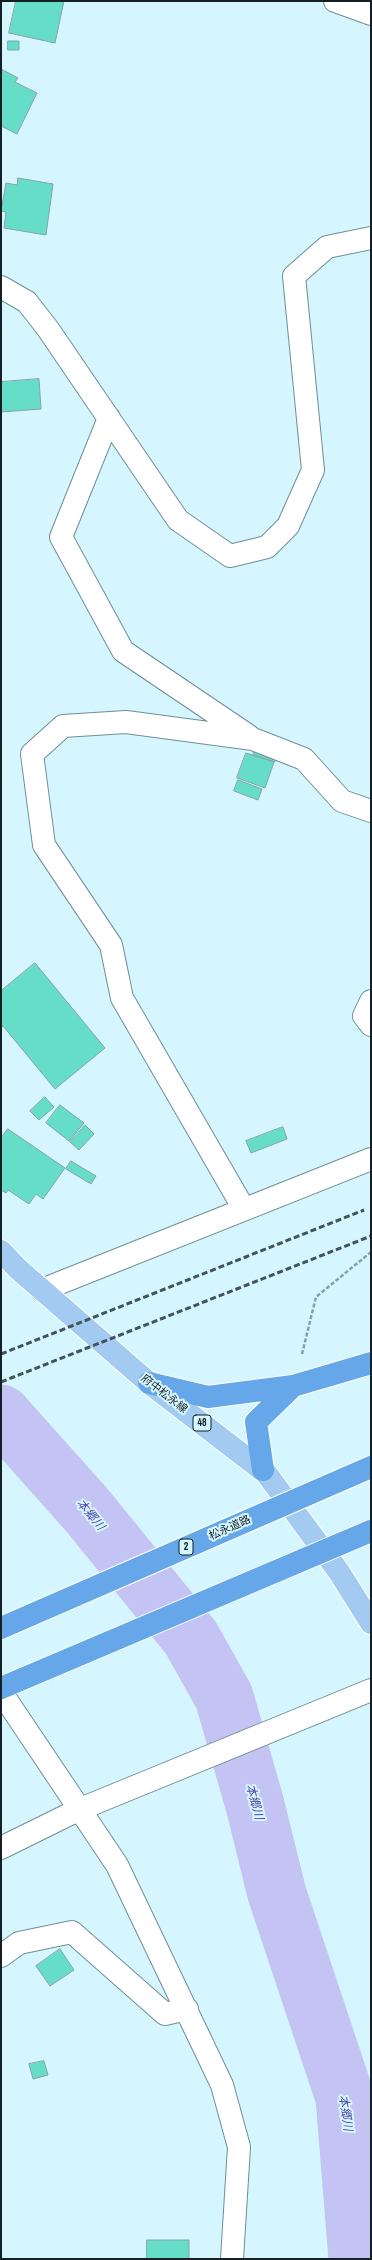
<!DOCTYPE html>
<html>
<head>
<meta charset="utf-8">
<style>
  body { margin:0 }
  #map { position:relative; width:372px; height:2260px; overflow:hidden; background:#d5f6ff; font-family:"Archivo Narrow",sans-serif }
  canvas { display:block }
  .frame { position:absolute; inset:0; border:2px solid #142023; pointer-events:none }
</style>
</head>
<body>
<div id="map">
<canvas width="372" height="2260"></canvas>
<div class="frame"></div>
</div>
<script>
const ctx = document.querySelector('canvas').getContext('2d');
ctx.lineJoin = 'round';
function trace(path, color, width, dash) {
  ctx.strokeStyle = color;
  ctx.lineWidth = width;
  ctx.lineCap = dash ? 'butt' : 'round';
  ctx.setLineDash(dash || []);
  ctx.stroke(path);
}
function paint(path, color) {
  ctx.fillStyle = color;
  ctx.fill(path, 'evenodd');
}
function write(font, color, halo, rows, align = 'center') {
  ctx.font = font + ' "Archivo Narrow","Noto Sans JP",sans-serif';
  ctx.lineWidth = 4;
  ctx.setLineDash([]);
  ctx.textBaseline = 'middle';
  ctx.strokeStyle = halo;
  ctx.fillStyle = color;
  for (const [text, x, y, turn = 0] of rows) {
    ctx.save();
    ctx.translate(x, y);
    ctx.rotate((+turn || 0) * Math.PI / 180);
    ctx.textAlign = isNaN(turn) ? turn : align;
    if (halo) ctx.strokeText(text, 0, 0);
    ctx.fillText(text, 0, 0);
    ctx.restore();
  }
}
trace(new Path2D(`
  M1 1414 86 1509 191 1638 224 1697 255 1805 277 1894 345 2098 358 2259`), '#c3c4f4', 59);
const building = new Path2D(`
  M16 1H64L55 43 9 33Z
  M8 41H19V50H8Z
  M1 69 18 78 15 82 37 93 17 134 1 126Z
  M18 178 53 184 46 235 4 228 6 212 1 211 6 183 17 185Z
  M39 379 41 409 1 412V382Z
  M256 745 278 753 275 762 253 755Z
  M246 753 274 762 265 788 237 778Z
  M238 780 262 789 258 800 234 791Z
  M35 963 105 1048 55 1089 3 1026 1 1028V991Z
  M45 1097 54 1107 39 1120 30 1111Z
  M60 1105 84 1123 69 1141 46 1123Z
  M85 1125 94 1134 79 1150 70 1142Z
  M283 1127 287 1139 251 1153 246 1141Z
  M8 1129 65 1168 43 1199 36 1194 29 1204 8 1190 6 1193 1 1190V1138Z
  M71 1161 96 1176 91 1184 66 1169Z
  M60 1949 74 1970 50 1986 36 1966Z
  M44 2061 48 2075 33 2079 29 2064Z
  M147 2240H189V2259H147Z`);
paint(building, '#66ddc8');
trace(building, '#86a59f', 1);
const minor = new Path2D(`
  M335 1 371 14
  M1 287 27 302 48 329 178 520 230 556 267 547 288 526 313 470 294 276 327 247 371 238
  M109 418 61 537 123 651 249 736
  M371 1001 364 1016 371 1025
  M244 1209 122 998 111 945 44 845 32 754 63 726 126 722 253 739 304 759 342 801 371 811
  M42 1290 371 1159
  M1 1692 117 1865 222 2085 239 2147 232 2259
  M1 1848 78 1810 371 1690
  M1 1956 19 1943 72 1932 165 2014 187 2009`);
const major = new Path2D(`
  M1 1251 18 1269 149 1383 266 1473 339 1572 371 1623`);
const highway = new Path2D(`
  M149 1383 208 1397 293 1386 371 1363
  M263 1470 256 1422 293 1386`);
trace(minor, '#708e96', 24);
trace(major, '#fff', 24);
trace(highway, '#fff', 24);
trace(new Path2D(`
  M302 1354 316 1297 371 1252`), '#879fa6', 2.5, [4, 2]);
trace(minor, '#fff', 22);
trace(major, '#a3caf1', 22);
trace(highway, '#65a7e8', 22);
trace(new Path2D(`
  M1 1354 364 1210
  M1 1382 371 1236`), '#425458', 3, [6, 3]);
const highwayBridge = new Path2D(`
  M1 1628 371 1467
  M1 1688 371 1531`);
trace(highwayBridge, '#fff', 24, []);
trace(highwayBridge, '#65a7e8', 22);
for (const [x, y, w] of [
  [202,1423,18],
  [186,1547,14]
]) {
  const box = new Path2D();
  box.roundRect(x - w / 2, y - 8, w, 16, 3);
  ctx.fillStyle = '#d5f6ff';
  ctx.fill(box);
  trace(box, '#142023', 1);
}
write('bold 10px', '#142023', null, [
  ["48",202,1423],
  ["2",186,1547]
]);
write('11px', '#142023', '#d5f6ff', [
  ["府中松永線",164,1394,38],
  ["松永道路",230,1528,-24]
]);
write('italic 12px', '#5147a2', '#d5f6ff', [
  ["本郷川",90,1515,50],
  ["本郷川",254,1802,75],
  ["本郷川",345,2113,82]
]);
</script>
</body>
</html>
